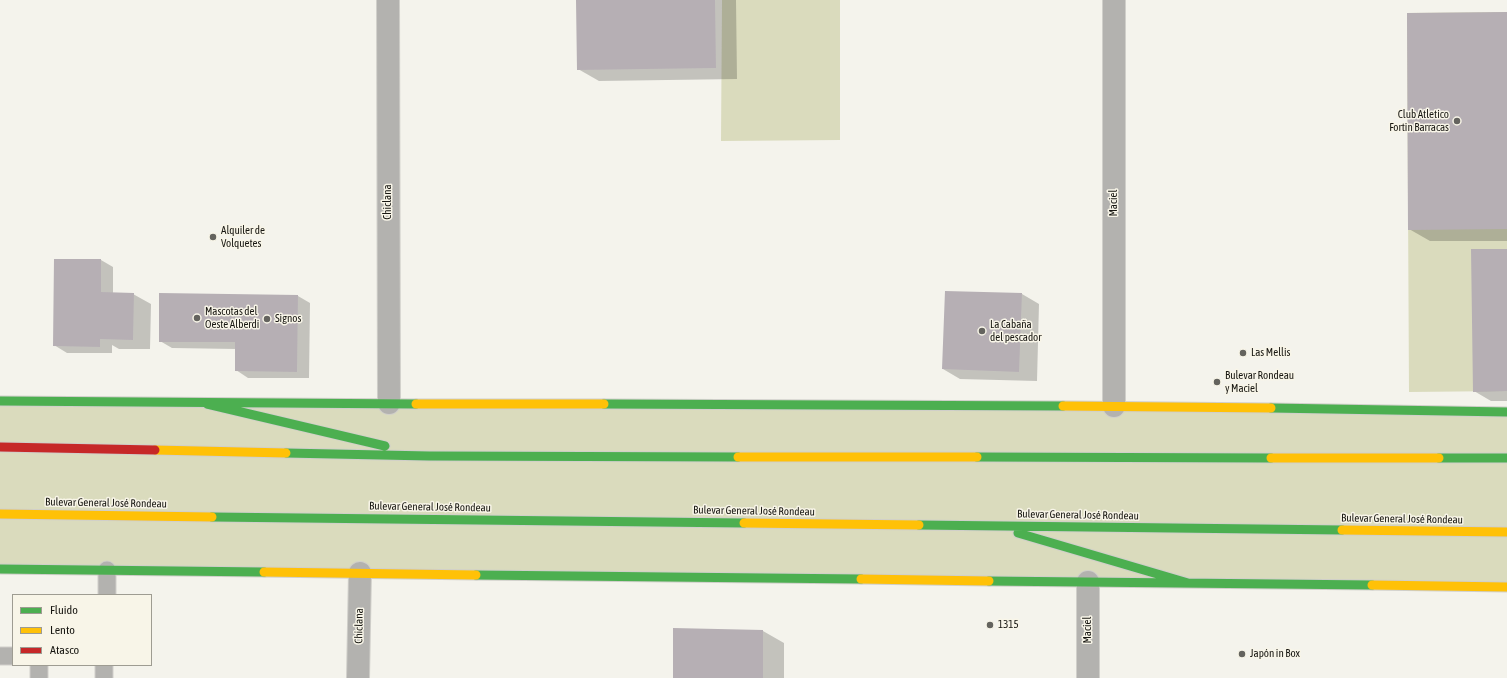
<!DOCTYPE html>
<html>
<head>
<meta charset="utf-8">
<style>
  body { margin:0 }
  #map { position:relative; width:1507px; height:678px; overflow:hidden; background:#f4f3ec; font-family:"Asap Condensed",sans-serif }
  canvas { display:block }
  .legend { position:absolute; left:12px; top:594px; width:140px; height:72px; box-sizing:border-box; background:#f8f5e8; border:1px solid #9e9c92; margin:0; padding:5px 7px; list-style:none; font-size:12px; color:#171611 }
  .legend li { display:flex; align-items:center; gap:8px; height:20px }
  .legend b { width:20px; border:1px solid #9e9c92 }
</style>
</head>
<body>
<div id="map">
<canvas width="1507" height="678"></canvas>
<ul class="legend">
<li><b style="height:5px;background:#4caf50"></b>Fluido</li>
<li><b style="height:5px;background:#ffc107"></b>Lento</li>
<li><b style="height:5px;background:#c62828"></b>Atasco</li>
</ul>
</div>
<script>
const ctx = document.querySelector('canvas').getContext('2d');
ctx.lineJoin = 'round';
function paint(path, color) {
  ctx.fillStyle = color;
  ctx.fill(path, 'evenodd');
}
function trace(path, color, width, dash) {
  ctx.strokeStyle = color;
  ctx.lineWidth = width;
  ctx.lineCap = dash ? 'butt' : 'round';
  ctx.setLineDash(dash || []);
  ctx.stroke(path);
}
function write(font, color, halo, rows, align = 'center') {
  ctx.font = font + ' "Asap Condensed",sans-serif';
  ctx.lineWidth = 3;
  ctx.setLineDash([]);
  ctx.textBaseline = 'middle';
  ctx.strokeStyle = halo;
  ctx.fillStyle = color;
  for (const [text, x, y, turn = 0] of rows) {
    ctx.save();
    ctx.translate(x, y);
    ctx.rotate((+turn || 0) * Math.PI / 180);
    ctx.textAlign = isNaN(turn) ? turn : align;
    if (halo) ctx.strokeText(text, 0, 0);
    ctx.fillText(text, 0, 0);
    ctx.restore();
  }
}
paint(new Path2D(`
  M722 0H840V140L721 141Z
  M1507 12V391L1409 392 1407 13Z
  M0 401 1507 412V587L0 569Z`), '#dadbbd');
paint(new Path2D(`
  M577 0H736L737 79 599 81 578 69Z
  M1507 13V241H1430L1409 229Z
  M1507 250V401H1491L1474 391Z
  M101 260 113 267V294H133L151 304 150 349H119L112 345V353H67L54 345Z
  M160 294 298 296 310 303 309 378H248L236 370V349L172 348 160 341Z
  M1022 294 1039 304 1037 381 960 379 943 369Z
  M763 631 784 643V678H674Z`), '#0003');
paint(new Path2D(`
  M576 0H715L716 68 577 70Z
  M1507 12V229L1408 230 1407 13Z
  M1471 249H1507V391L1473 392Z
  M54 259H101V292L134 293 133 340 100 339V347L53 346Z
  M945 291 1022 293 1019 372 942 369Z
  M159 293 298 295 297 372 235 371V342H159Z
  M673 628 763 630V678H673Z`), '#b6afb4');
const lane = new Path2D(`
  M107 595V570
  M0 656H13
  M39 678V665
  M104 678V665`);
const street = new Path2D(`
  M388 0 389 403
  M1114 406V0
  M358 678 360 573
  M1088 678V582`);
const fast = new Path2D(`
  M0 401 416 404
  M207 404 385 446
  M604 404 1063 406
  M1271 408 1507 412
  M286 453 429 456 738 457
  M977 457 1271 458
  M1439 458H1507
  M212 517 744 523
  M919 525 1342 530
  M1018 533 1188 583
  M0 569 264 572
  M476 575 861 579
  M989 581 1372 585`);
const slow = new Path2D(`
  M416 404H604
  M1063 406 1271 408
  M155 450 286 453
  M738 457H977
  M1271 458H1439
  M0 514 212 517
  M744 523 919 525
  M1342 530 1507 532
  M264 572 476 575
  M861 579 989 581
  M1372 585 1507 587`);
const jam = new Path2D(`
  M0 447 155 450`);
trace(lane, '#d0cfca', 19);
trace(street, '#d0cfca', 24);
trace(fast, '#d0cfca', 11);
trace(slow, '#d0cfca', 11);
trace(jam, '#d0cfca', 11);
trace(lane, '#b3b2af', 17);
trace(street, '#b3b2af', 22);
trace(fast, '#4caf50', 9);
trace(slow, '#ffc107', 9);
trace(jam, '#c62828', 9);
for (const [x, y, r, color] of [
  [1457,121,4,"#64635e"],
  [213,237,4,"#64635e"],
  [197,318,4,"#64635e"],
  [267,319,4,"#64635e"],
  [982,331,4,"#64635e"],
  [1243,353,4,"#64635e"],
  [1217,382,4,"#64635e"],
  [990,625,4,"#64635e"],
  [1242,654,4,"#64635e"]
]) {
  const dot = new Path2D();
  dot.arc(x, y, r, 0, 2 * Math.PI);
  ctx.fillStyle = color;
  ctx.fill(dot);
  trace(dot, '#f8f5e8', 1.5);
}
write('11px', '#171611', '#f8f5e8', [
  ["Club Atletico",1449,115,"right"],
  ["Fortin Barracas",1449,128,"right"],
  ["Alquiler de",221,231],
  ["Volquetes",221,244],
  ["Mascotas del",205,312],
  ["Oeste Alberdi",205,325],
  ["Signos",275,319],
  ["La Cabaña",990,325],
  ["del pescador",990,338],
  ["Las Mellis",1251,353],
  ["Bulevar Rondeau",1225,376],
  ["y Maciel",1225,389],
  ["1315",998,625],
  ["Japón in Box",1250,654]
], 'left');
write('11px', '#171611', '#f8f5e8', [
  ["Chiclana",388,202,-90],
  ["Maciel",1114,203,-90],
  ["Bulevar General José Rondeau",106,503,1],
  ["Bulevar General José Rondeau",430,507,1],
  ["Bulevar General José Rondeau",754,511,1],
  ["Bulevar General José Rondeau",1078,515,1],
  ["Bulevar General José Rondeau",1402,519,1],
  ["Chiclana",359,626,-89],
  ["Maciel",1088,630,-90]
]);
</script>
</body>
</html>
